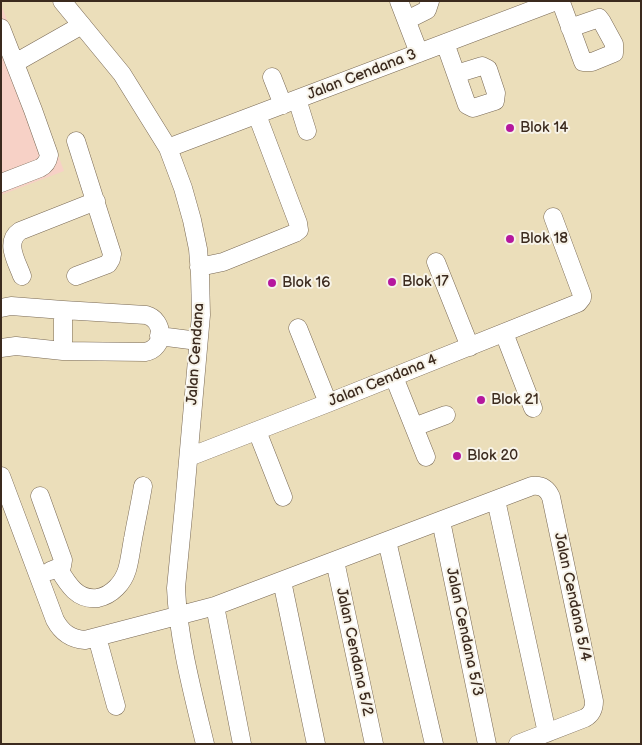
<!DOCTYPE html>
<html>
<head>
<meta charset="utf-8">
<style>
  body { margin:0 }
  #map { position:relative; width:642px; height:745px; overflow:hidden; background:#ebdeba; font-family:"Balsamiq Sans",sans-serif }
  canvas { display:block }
  .frame { position:absolute; inset:0; border:2px solid #3b2a1e; pointer-events:none }
</style>
</head>
<body>
<div id="map">
<canvas width="642" height="745"></canvas>
<div class="frame"></div>
</div>
<script>
const ctx = document.querySelector('canvas').getContext('2d');
ctx.lineJoin = 'round';
function paint(path, color) {
  ctx.fillStyle = color;
  ctx.fill(path, 'evenodd');
}
function trace(path, color, width, dash) {
  ctx.strokeStyle = color;
  ctx.lineWidth = width;
  ctx.lineCap = dash ? 'butt' : 'round';
  ctx.setLineDash(dash || []);
  ctx.stroke(path);
}
function write(font, color, halo, rows, align = 'center') {
  ctx.font = font + ' "Balsamiq Sans",sans-serif';
  ctx.lineWidth = 4;
  ctx.setLineDash([]);
  ctx.textBaseline = 'middle';
  ctx.strokeStyle = halo;
  ctx.fillStyle = color;
  for (const [text, x, y, turn = 0] of rows) {
    ctx.save();
    ctx.translate(x, y);
    ctx.rotate((+turn || 0) * Math.PI / 180);
    ctx.textAlign = isNaN(turn) ? turn : align;
    if (halo) ctx.strokeText(text, 0, 0);
    ctx.fillText(text, 0, 0);
    ctx.restore();
  }
}
paint(new Path2D(`
  M1 4 64 171 1 195Z`), '#f7d1c6');
const minor = new Path2D(`
  M62 1 122 74 168 148 183 188 192 220 198 249 200 274 201 315 184 506 176 588C178 638 193 694 205 744
  M399 1 419 53
  M557 1 562 5 583 62H592L614 53V44L602 22 599 18 570 28
  M407 20 427 10 430 1
  M1 28 33 110 49 155C48 161 46 165 40 168L1 183
  M445 43 467 105 473 108 495 101 496 93 488 69 482 66 456 74
  M15 63 82 25
  M272 77 283 105
  M297 99 307 131
  M76 141 112 254 111 259 108 264 76 276
  M168 148 556 1
  M436 262 470 347
  M199 267 223 262 295 233 299 230 298 223 257 115
  M22 276C17 262 4 242 20 231L96 201
  M1 308 11 306 63 310 146 315C165 320 165 349 145 352L63 351 16 346 1 348
  M298 328 328 403
  M504 333 533 408
  M159 336 198 341
  M63 351V310
  M394 377 426 457
  M414 427 446 415
  M257 431 283 497
  M189 457 328 403 578 303 582 298V295L553 217
  M1 476 55 620C62 633 71 639 85 640L215 606 532 486C541 485 547 488 551 497L594 701C594 709 592 714 585 718L518 744
  M40 496 63 560 62 566 50 571
  M496 500 547 733
  M441 521 487 744
  M387 541 434 744
  M335 561 374 744
  M58 568C67 583 77 601 98 598 112 595 123 583 127 570 130 560 131 549 133 539 136 522 140 504 143 486
  M282 581 316 744
  M215 606 242 744
  M97 637 116 706`);
trace(minor, '#796955', 19);
trace(minor, '#fff', 18);
for (const [x, y, r, color] of [
  [510,128,5,"#b5179e"],
  [510,239,5,"#b5179e"],
  [392,282,5,"#b5179e"],
  [272,283,5,"#b5179e"],
  [481,400,5,"#b5179e"],
  [457,456,5,"#b5179e"]
]) {
  const dot = new Path2D();
  dot.arc(x, y, r, 0, 2 * Math.PI);
  ctx.fillStyle = color;
  ctx.fill(dot);
  trace(dot, '#f7f3e8', 2);
}
write('15px', '#3b2a1e', '#f7f3e8', [
  ["Jalan Cendana 3",362,75,-21],
  ["Jalan Cendana",196,354,-86],
  ["Jalan Cendana 4",383,381,-22],
  ["Jalan Cendana 5/4",572,597,78],
  ["Jalan Cendana 5/3",464,632,78],
  ["Jalan Cendana 5/2",354,652,78]
]);
write('15px', '#3b2a1e', '#f7f3e8', [
  ["Blok 14",520,128],
  ["Blok 18",520,239],
  ["Blok 17",402,282],
  ["Blok 16",282,283],
  ["Blok 21",491,400],
  ["Blok 20",467,456]
], 'left');
</script>
</body>
</html>
